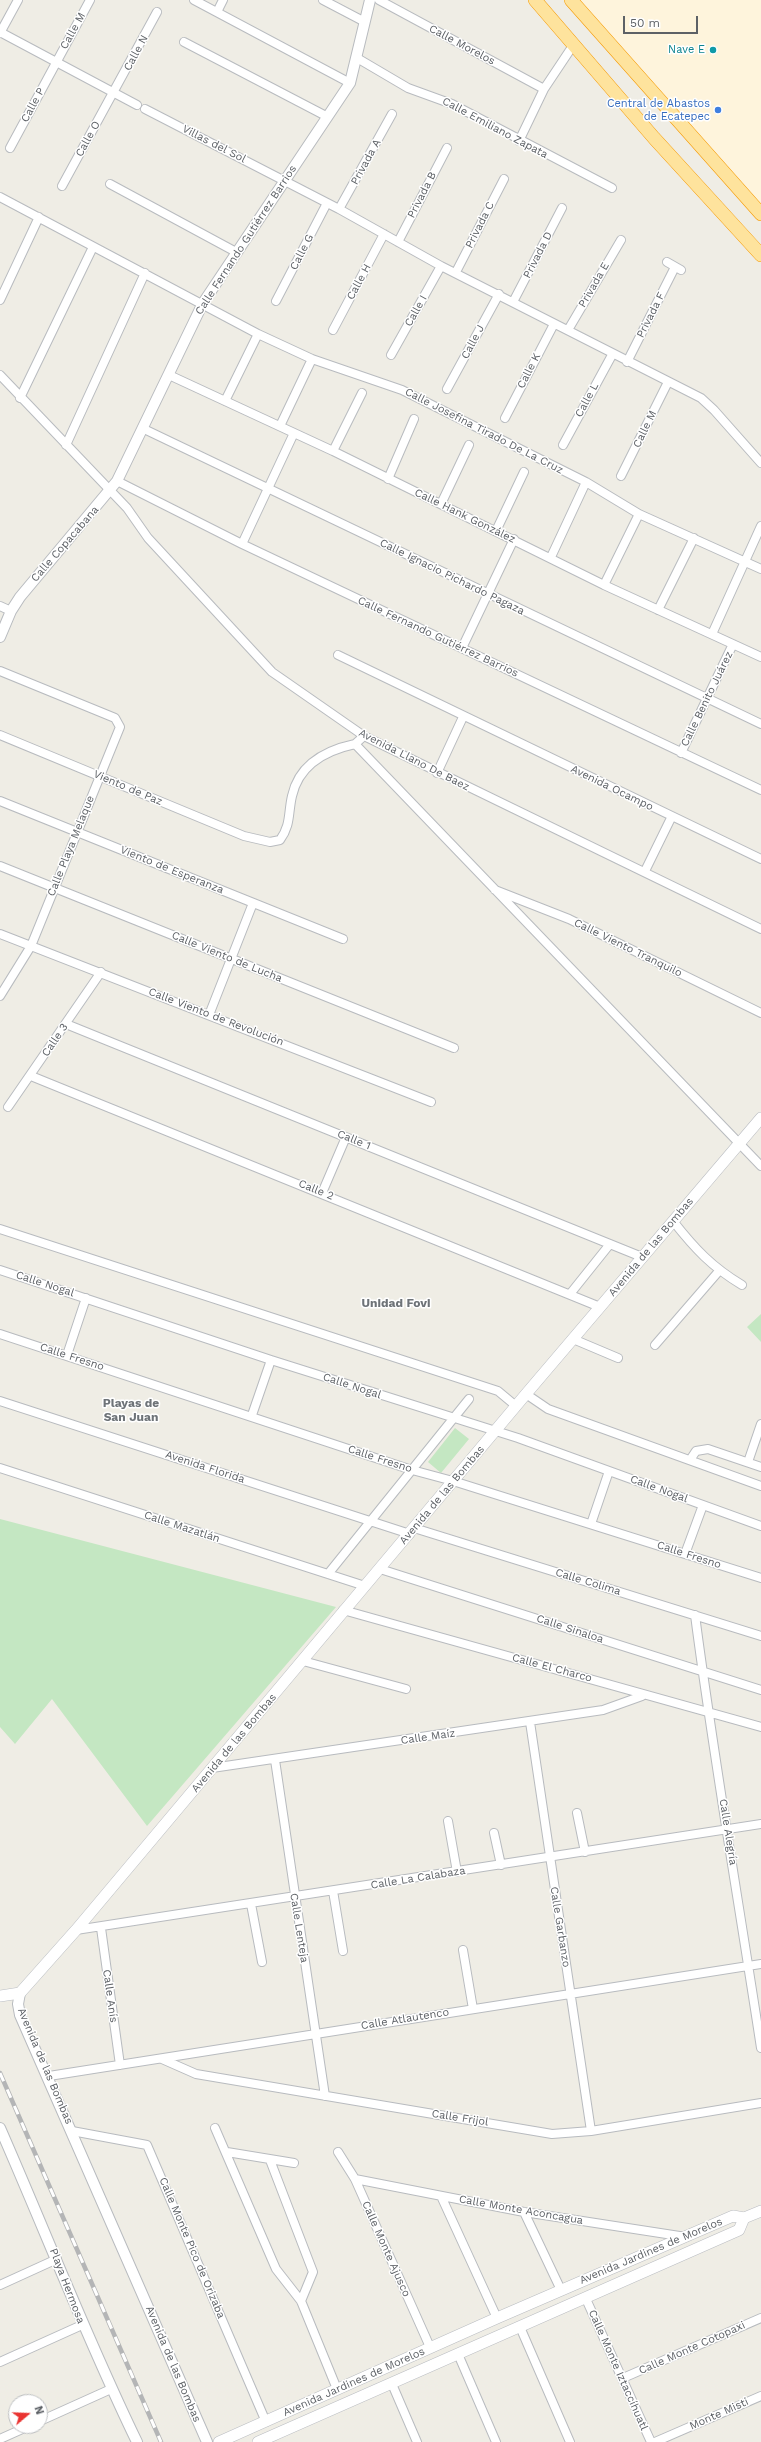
<!DOCTYPE html>
<html>
<head>
<meta charset="utf-8">
<style>
  body { margin:0 }
  #map { position:relative; width:761px; height:2442px; overflow:hidden; background:#efede5; font-family:"Work Sans",sans-serif }
  canvas { display:block }
  .north { position:absolute; left:8px; top:2394px; width:40px; height:40px; box-sizing:border-box; background:#fff; border:1px solid #bec0c2; border-radius:50%; rotate:71deg; font-size:11px; font-weight:700; line-height:16px; text-align:center; color:#5d6166 }
  .north::after { content:''; display:block; margin:auto; width:14px; height:18px; background:#ea3431; clip-path:polygon(50% 0,100% 100%,50% 72%,0 100%) }
  .scale { position:absolute; left:623px; top:16px; width:75px; height:18px; box-sizing:border-box; border:2px solid #5d6166; border-top:0; padding-left:5px; font-size:12px; line-height:14px; white-space:nowrap; color:#5d6166; -webkit-text-stroke:3px #fff; paint-order:stroke }
</style>
</head>
<body>
<div id="map">
<canvas width="761" height="2442"></canvas>
<div class="north">N</div>
<div class="scale">50 m</div>
</div>
<script>
const ctx = document.querySelector('canvas').getContext('2d');
ctx.lineJoin = 'round';
function paint(path, color) {
  ctx.fillStyle = color;
  ctx.fill(path, 'evenodd');
}
function trace(path, color, width, dash) {
  ctx.strokeStyle = color;
  ctx.lineWidth = width;
  ctx.lineCap = dash ? 'butt' : 'round';
  ctx.setLineDash(dash || []);
  ctx.stroke(path);
}
function write(font, color, halo, rows, align = 'center') {
  ctx.font = font + ' "Work Sans",sans-serif';
  ctx.lineWidth = 3;
  ctx.setLineDash([]);
  ctx.textBaseline = 'middle';
  ctx.strokeStyle = halo;
  ctx.fillStyle = color;
  for (const [text, x, y, turn = 0] of rows) {
    ctx.save();
    ctx.translate(x, y);
    ctx.rotate((+turn || 0) * Math.PI / 180);
    ctx.textAlign = isNaN(turn) ? turn : align;
    if (halo) ctx.strokeText(text, 0, 0);
    ctx.fillText(text, 0, 0);
    ctx.restore();
  }
}
paint(new Path2D(`
  M579 0H761V210Z`), '#fef4dc');
paint(new Path2D(`
  M761 1314V1342L747 1327Z
  M455 1428 469 1439 441 1473 428 1462Z
  M0 1519 336 1607 147 1826 52 1699 15 1744 0 1727Z`), '#c4e7c2');
const minor = new Path2D(`
  M194 0 350 83
  M323 0 365 22
  M379 0 544 89
  M217 12 223 0
  M0 32 137 105
  M0 33 18 0
  M184 42 326 116
  M357 58 408 88 452 104 612 188
  M145 109 339 209 441 266 701 398 714 410 761 463
  M519 141 544 89 574 44
  M10 148 90 0
  M110 184 236 252
  M62 186 157 12
  M0 197 258 334 312 359 402 390 586 482 639 514 761 569
  M339 209 392 114
  M398 242 447 148
  M667 262 681 270
  M456 272 504 179
  M0 300 39 217
  M276 301 327 203
  M513 302 562 208
  M333 330 384 234
  M568 330 621 240
  M391 355 441 266
  M627 362 675 267
  M0 375 127 508 148 538 272 672 364 736 761 929
  M169 375 333 451 604 585 761 657
  M447 389 499 294
  M20 398 93 247
  M225 401 258 334
  M505 418 554 324
  M280 426 312 359
  M144 429 761 724
  M66 445 145 273
  M563 445 612 355
  M333 451 362 393
  M621 476 668 382
  M388 479 414 419
  M117 481 242 544 761 790
  M441 504 469 445
  M496 531 524 472
  M242 544 294 433
  M551 557 586 482
  M604 585 639 514
  M0 606 11 611
  M658 610 694 538
  M712 634 761 526
  M462 648 514 539
  M338 655 761 859
  M0 671 115 718 120 727 31 946 0 996
  M0 735 244 836 270 842 280 840C291 825 288 813 292 796 299 764 327 750 355 744
  M364 736 355 744 761 1166
  M681 753 733 644
  M437 773 463 717
  M0 801 343 939
  M0 866 454 1048
  M645 871 672 816
  M495 890 569 919 761 1013
  M0 934 431 1102
  M209 1015 253 903
  M66 1024 642 1257
  M31 1076 600 1307
  M8 1107 101 972
  M322 1193 346 1137
  M673 1221C695 1249 712 1267 742 1285
  M0 1229 498 1391 516 1406
  M0 1270 271 1360 518 1438 761 1526
  M570 1294 610 1244
  M0 1334 412 1470 453 1481 761 1578
  M573 1339 618 1358
  M655 1345 719 1271
  M67 1355 86 1298
  M526 1394 548 1409 761 1486
  M0 1401 410 1534
  M252 1415 271 1360
  M690 1460 696 1451 708 1449 761 1467
  M748 1462 761 1424
  M0 1468 365 1586
  M591 1524 609 1471
  M414 1528 761 1636
  M685 1554 703 1505
  M380 1569 761 1690
  M328 1574 469 1399
  M343 1610 761 1727
  M695 1615C714 1760 739 1904 761 2048
  M303 1661 406 1689
  M530 1722 591 2131
  M275 1760 325 2096
  M212 1768 603 1710 642 1696
  M577 1813 585 1852
  M448 1821 457 1872
  M494 1833 501 1865
  M333 1891 343 1951
  M251 1904 262 1962
  M101 1928 120 2065
  M76 1930 761 1824
  M463 1950 473 2009
  M162 2059 196 2074 552 2134 591 2131 761 2103
  M49 2076 761 1964
  M215 2128 276 2269 301 2301 337 2389
  M72 2131 147 2145 266 2422
  M227 2152 294 2163
  M338 2152 355 2179 430 2347
  M270 2160 313 2272 301 2301
  M355 2179 524 2212 686 2237
  M441 2196 497 2318
  M524 2212 561 2290
  M0 2285 57 2259
  M586 2299 651 2442
  M520 2327 570 2442
  M458 2354 496 2442
  M0 2362 82 2325
  M623 2378 761 2318
  M392 2384 417 2442
  M40 2421 111 2389
  M0 2439 29 2426
  M655 2442 761 2396`);
const tertiary = new Path2D(`
  M0 637 11 611 20 597 117 481 203 303 350 83 370 0
  M20 1993 18 2004 20 2015 207 2442
  M0 2128C46 2233 87 2339 137 2442`);
const secondary = new Path2D(`
  M0 1996 20 1993 76 1930 526 1394 761 1118
  M744 2218 761 2211
  M219 2442 497 2318 733 2216 744 2218
  M258 2442 739 2230 744 2218`);
const trunk = new Path2D(`
  M535 0 654 138 761 255
  M571 0 761 214`);
trace(minor, '#b8bbbf', 10);
trace(tertiary, '#b8bbbf', 12);
trace(secondary, '#b9bcc1', 12);
trace(trunk, '#f59900', 14);
trace(minor, '#fff', 8);
trace(tertiary, '#fff', 10);
trace(secondary, '#fff', 11);
trace(trunk, '#fee39d', 13);
const rail = new Path2D(`
  M0 2073 161 2442`);
trace(rail, '#b4b5b6', 4.5);
trace(rail, '#fff', 3, [9]);
for (const [x, y, r, color] of [
  [713,50,4,"#0f9aa8"],
  [718,110,4,"#3f7fe0"]
]) {
  const dot = new Path2D();
  dot.arc(x, y, r, 0, 2 * Math.PI);
  ctx.fillStyle = color;
  ctx.fill(dot);
  trace(dot, '#fff', 1.5);
}
write('11px', '#5d6166', '#fff', [
  ["Calle M",73,31,-61],
  ["Calle Morelos",462,45,28],
  ["Calle N",136,53,-62],
  ["Calle P",33,105,-62],
  ["Calle Emiliano Zapata",495,128,28],
  ["Calle O",88,139,-61],
  ["Villas del Sol",214,144,27],
  ["Privada A",366,162,-61],
  ["Privada B",422,195,-63],
  ["Privada C",480,225,-63],
  ["Calle Fernando Gutiérrez Barrios",246,240,-57],
  ["Calle G",302,252,-63],
  ["Privada D",538,255,-63],
  ["Calle H",359,282,-62],
  ["Privada E",594,285,-60],
  ["Calle I",416,311,-61],
  ["Privada F",651,315,-63],
  ["Calle J",473,342,-62],
  ["Calle K",529,371,-63],
  ["Calle L",587,400,-62],
  ["Calle M",645,429,-64],
  ["Calle Josefina Tirado De La Cruz",484,431,27],
  ["Calle Hank González",465,516,26],
  ["Calle Copacabana",65,544,-49],
  ["Calle Ignacio Pichardo Pagaza",452,577,26],
  ["Calle Fernando Gutiérrez Barrios",438,637,25],
  ["Calle Benito Juárez",707,699,-64],
  ["Avenida Llano De Baez",414,760,27],
  ["Viento de Paz",128,788,23],
  ["Avenida Ocampo",612,788,26],
  ["Calle Playa Melaque",71,846,-68],
  ["Viento de Esperanza",172,870,22],
  ["Calle Viento Tranquilo",628,948,26],
  ["Calle Viento de Lucha",227,957,22],
  ["Calle Viento de Revolución",216,1017,21],
  ["Calle 3",55,1040,-56],
  ["Calle 1",354,1140,22],
  ["Calle 2",316,1190,22],
  ["Avenida de las Bombas",651,1247,-50],
  ["Calle Nogal",45,1284,18],
  ["Calle Fresno",72,1357,18],
  ["Calle Nogal",352,1386,18],
  ["Calle Fresno",380,1459,18],
  ["Avenida Florida",205,1467,18],
  ["Calle Nogal",659,1489,20],
  ["Avenida de las Bombas",442,1495,-50],
  ["Calle Mazatlán",182,1527,18],
  ["Calle Fresno",689,1555,18],
  ["Calle Colima",588,1582,17],
  ["Calle Sinaloa",570,1629,18],
  ["Calle El Charco",552,1668,15],
  ["Calle Maíz",428,1737,-8],
  ["Avenida de las Bombas",234,1743,-50],
  ["Calle Alegría",728,1832,81],
  ["Calle La Calabaza",418,1878,-9],
  ["Calle Garbanzo",560,1927,81],
  ["Calle Lenteja",299,1928,81],
  ["Calle Anís",110,1996,82],
  ["Calle Atlautenco",405,2019,-9],
  ["Avenida de las Bombas",45,2066,67],
  ["Calle Frijol",460,2118,9],
  ["Calle Monte Aconcagua",521,2210,10],
  ["Calle Monte Pico de Orizaba",192,2248,67],
  ["Calle Monte Ajusco",386,2249,66],
  ["Avenida Jardines de Morelos",651,2251,-23],
  ["Playa Hermosa",67,2286,69],
  ["Calle Monte Cotopaxi",692,2348,-24],
  ["Avenida de las Bombas",173,2364,67],
  ["Calle Monte Iztaccíhuatl",618,2370,66],
  ["Avenida Jardines de Morelos",354,2382,-24],
  ["Monte Misti",719,2414,-24]
]);
write('11px', '#0d838f', '#fff', [
  ["Nave E",705,50]
], 'right');
write('11px', '#366cbe', '#fff', [
  ["Central de Abastos",710,104],
  ["de Ecatepec",710,117]
], 'right');
write('bold 12px', '#6e7378', '#fff', [
  ["Unidad Fovi",396,1303],
  ["Playas de",131,1403],
  ["San Juan",131,1417]
]);
</script>
</body>
</html>
